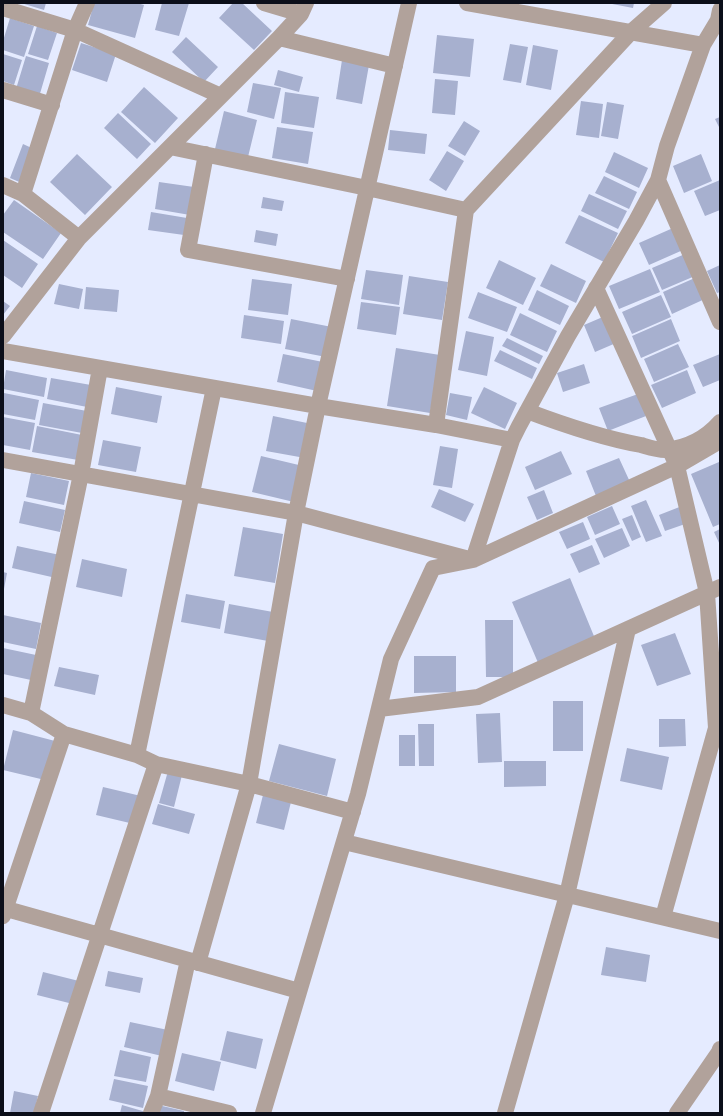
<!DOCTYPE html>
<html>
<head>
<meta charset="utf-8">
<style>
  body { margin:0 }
  #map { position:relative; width:723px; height:1116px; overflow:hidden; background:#e5ebff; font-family:Barlow,sans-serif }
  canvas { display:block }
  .frame { position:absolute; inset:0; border:4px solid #0b0e19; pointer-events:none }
</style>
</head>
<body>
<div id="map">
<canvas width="723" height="1116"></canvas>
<div class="frame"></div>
</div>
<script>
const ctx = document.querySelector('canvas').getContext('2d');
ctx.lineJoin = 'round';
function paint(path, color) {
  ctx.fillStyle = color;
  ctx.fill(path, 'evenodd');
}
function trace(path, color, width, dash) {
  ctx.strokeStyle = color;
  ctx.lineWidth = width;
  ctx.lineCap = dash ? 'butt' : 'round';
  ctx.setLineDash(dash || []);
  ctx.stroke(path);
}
paint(new Path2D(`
  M21 3H46L44 10Z
  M94 3H137L144 5 135 38 88 25Z
  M162 3H189L179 36 155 30Z
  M233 3H242L272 31 254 50 219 18Z
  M607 3H634L633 8Z
  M10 18 34 26 24 57 3 50V41Z
  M37 26 57 33 48 60 28 54Z
  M437 35 474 39 470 77 433 73Z
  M186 37 218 67 204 82 172 52Z
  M81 43 116 54 107 82 72 70Z
  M510 44 528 47 521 83 503 80Z
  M533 45 558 50 551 90 526 85Z
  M3 54 22 60 14 85 3 81Z
  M26 56 49 63 39 97 16 89Z
  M342 60 369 65 362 104 336 99Z
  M278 70 303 77 299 92 274 85Z
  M435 79 458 81 455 115 432 113Z
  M253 83 281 88 274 119 247 112Z
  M144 87 178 118 155 143 121 112Z
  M285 92 319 97 314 128 281 123Z
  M581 101 603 104 599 138 576 135Z
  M607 102 624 105 618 139 601 136Z
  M224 111 257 120 248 157 215 149Z
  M118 113 151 144 137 159 104 128Z
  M720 117V129L715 119Z
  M464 121 480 131 465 156 448 146Z
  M277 127 313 132 308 164 272 158Z
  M390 130 427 134 425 154 388 150Z
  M23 144 36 150 24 184 10 178Z
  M447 151 464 161 446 191 429 180Z
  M614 152 648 168 639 188 605 172Z
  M77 154 112 187 85 215 50 182Z
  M701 154 712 181 684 193 673 166Z
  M604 176 637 192 629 209 595 193Z
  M720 180V210L705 216 694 191Z
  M159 182 194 187 190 215 155 209Z
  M589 194 627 211 618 229 581 211Z
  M263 197 284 201 282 211 261 208Z
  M14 200 61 233 43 259 3 232V215Z
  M151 212 187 218 184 235 148 230Z
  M579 215 618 233 604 262 565 243Z
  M673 228 683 250 649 265 639 243Z
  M256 230 278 234 276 246 254 242Z
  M3 240 38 264 22 288 3 275Z
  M685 254 695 276 662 290 652 268Z
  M499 260 536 278 523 305 486 288Z
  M551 264 586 281 576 303 540 286Z
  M720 265V292L717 293 707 271Z
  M650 269 660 292 619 309 609 286Z
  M366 270 403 275 399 305 361 299Z
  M409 276 448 282 442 320 403 314Z
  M697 277 707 298 672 314 663 292Z
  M252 279 292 284 288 315 248 310Z
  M59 284 83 289 79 309 54 304Z
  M86 287 119 290 117 312 84 309Z
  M537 290 569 306 560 325 528 310Z
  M478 292 517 307 507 332 468 318Z
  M661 295 671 317 632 334 622 312Z
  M3 301 10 306 3 315Z
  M361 302 400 307 396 335 357 329Z
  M520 313 557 331 547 352 510 335Z
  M244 315 284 321 281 344 241 338Z
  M605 316 616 343 595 352 584 325Z
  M291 319 332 327 326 357 285 349Z
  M671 319 680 341 641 358 632 336Z
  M466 331 494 337 487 376 458 370Z
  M507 338 543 356 539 364 502 346Z
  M678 344 689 367 654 382 644 359Z
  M396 348 440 355 430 413 387 406Z
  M500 350 537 368 532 379 494 361Z
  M283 354 323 362 317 391 277 382Z
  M720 354V380L703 387 693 365Z
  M584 364 590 383 563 392 557 373Z
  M6 370 47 378 44 397 3 389Z
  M687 370 696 393 662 408 651 385Z
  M51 378 91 385 87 407 47 399Z
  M116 387 162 396 157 423 111 414Z
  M484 387 517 403 505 429 471 413Z
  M4 393 39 400 35 420 3 414Z
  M450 393 472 397 467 420 446 415Z
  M638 394 646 416 608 431 599 408Z
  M43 403 87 411 82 433 39 425Z
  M273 416 312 424 305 458 266 451Z
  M3 417 35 423 30 450 3 445Z
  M37 426 82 435 78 460 32 452Z
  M103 440 141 447 136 472 98 465Z
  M440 446 458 449 452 488 433 485Z
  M561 451 572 474 535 490 525 467Z
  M261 456 303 466 294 502 252 492Z
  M619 458 630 482 596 496 586 471Z
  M719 462 720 524 713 527 691 474Z
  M31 473 69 481 64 505 26 497Z
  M439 489 474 504 465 522 431 507Z
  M544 490 553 513 537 520 527 497Z
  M646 500 662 536 646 542 631 506Z
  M24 501 65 510 60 532 19 523Z
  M612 506 620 524 595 535 587 517Z
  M682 506 688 523 665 531 659 515Z
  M632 515 641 537 632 541 622 519Z
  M583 522 590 539 567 549 559 532Z
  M243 527 283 534 275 583 234 576Z
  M622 528 630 546 604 558 595 539Z
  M720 529V545L714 532Z
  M592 545 600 564 579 573 570 554Z
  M17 546 60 555 56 578 12 568Z
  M82 559 127 569 122 597 76 587Z
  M3 572 7 573 4 589H3Z
  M570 578 596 641 539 665 512 602Z
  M186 594 225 601 220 629 181 622Z
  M229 604 273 612 268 641 224 633Z
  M3 615 41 623 36 649 3 642Z
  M485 620H513V677H486Z
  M675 633 691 674 657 686 641 645Z
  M3 648 36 655 31 680 3 674Z
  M414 656H456V692L414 693Z
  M59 667 99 675 95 695 54 686Z
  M553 701H583V751H553Z
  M500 713 502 762 478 763 476 714Z
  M659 719H685L686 746 659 747Z
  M418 724H434V766H419Z
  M13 730 55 741 45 780 3 770Z
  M399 735H415V766H399Z
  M279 744 336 759 327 796 269 781Z
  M627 748 669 757 662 790 620 781Z
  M504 761H546V786L504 787Z
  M168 771 182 775 174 807 159 803Z
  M103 787 141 796 134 824 96 815Z
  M263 795 291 802 284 830 256 823Z
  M158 804 195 814 189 834 152 824Z
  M606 947 650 955 646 982 601 975Z
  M108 971 143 978 140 993 105 986Z
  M43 972 79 981 73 1004 37 995Z
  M130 1022 168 1030 162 1056 124 1047Z
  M227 1031 263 1039 256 1069 220 1060Z
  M120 1050 151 1057 146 1082 114 1076Z
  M182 1053 221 1062 214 1091 175 1081Z
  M114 1079 148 1086 143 1108 109 1100Z
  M14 1091 38 1096 34 1113H10Z
  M122 1105 146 1112 145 1113H120Z
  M158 1105 184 1111V1113H156Z`), '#a7b0cf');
trace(new Path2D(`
  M264 3 301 14
  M467 3 703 45
  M3 8 75 30 221 96
  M279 38 395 66
  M3 90 52 105
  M170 147 367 188 466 210 436 425
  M206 154 188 250 347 279
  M658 180 720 322
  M3 185 23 194
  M466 210 631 32 664 3
  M79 238 23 194 75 30 87 3
  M596 288 677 466 707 593 716 728 663 917
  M3 336 79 238 279 38 301 14 306 3
  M3 351 318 406 436 425 512 440
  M527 411C564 425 602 438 641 445 648 447 657 450 665 450 686 448 706 438 720 422
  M3 460 296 513 473 560 677 466 720 441
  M3 705 31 713
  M379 709 478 697 720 587
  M64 734 31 713 81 474 100 368
  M137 755 214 388
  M344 842 720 931
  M3 908 299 991
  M3 916 64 734 137 755 156 764 249 784 353 812
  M198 963 249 784 296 513 318 406 409 3
  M158 1096 229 1113
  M41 1113 156 764
  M151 1113 158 1096 188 960
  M263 1113 358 794 391 659 433 568 473 560 512 440 519 426 568 336 636 221 658 180 667 146 703 45 718 20 720 10
  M505 1113 567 895 628 629
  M677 1113 719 1052 720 1049`), '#b1a29b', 16);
</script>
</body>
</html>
